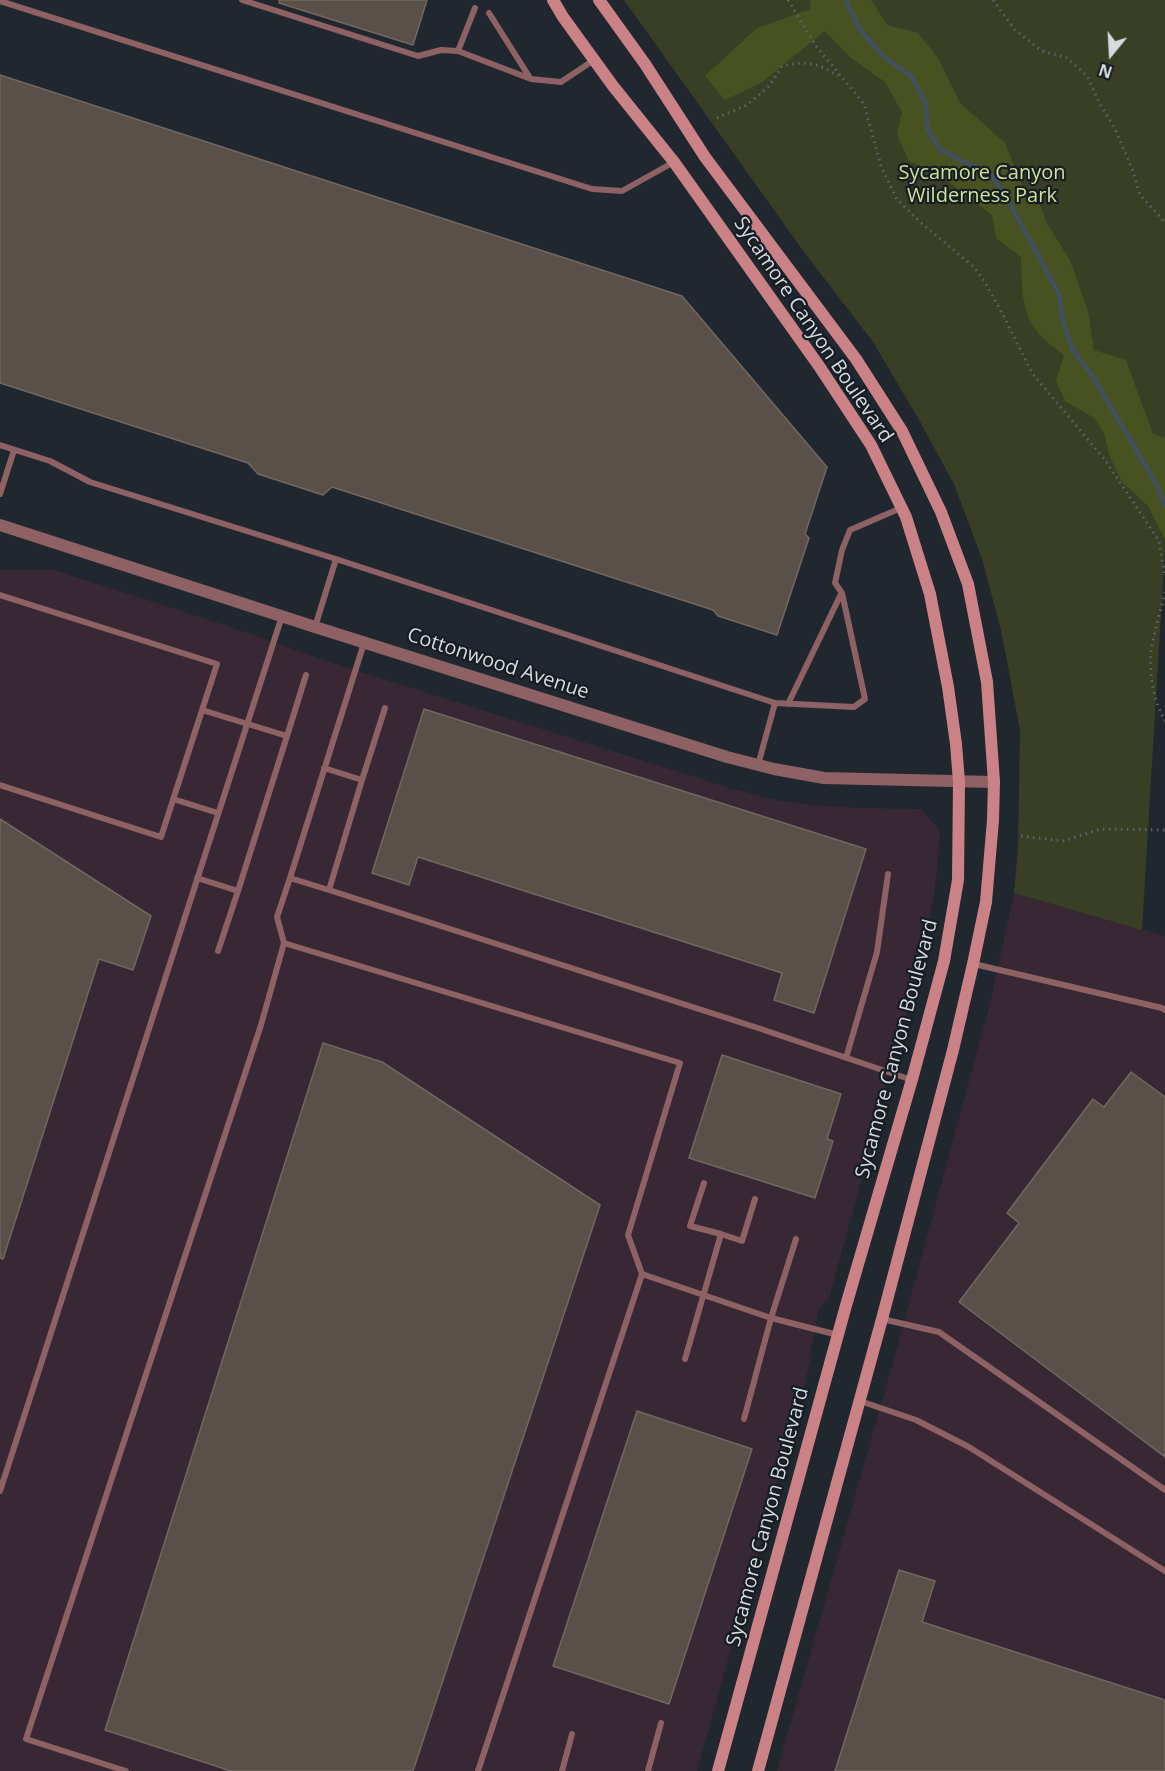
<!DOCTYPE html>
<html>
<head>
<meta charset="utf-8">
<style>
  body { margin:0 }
  #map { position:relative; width:1165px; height:1771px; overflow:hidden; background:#20272e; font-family:"Open Sans",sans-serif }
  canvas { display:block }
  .north { position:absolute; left:1081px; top:24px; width:60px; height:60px; -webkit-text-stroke:4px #161d24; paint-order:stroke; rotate:198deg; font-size:16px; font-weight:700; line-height:24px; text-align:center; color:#d6dbe0 }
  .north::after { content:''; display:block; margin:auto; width:21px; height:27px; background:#d6dbe0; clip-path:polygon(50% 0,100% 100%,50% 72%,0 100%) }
</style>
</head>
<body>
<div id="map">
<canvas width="1165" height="1771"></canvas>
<div class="north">N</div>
</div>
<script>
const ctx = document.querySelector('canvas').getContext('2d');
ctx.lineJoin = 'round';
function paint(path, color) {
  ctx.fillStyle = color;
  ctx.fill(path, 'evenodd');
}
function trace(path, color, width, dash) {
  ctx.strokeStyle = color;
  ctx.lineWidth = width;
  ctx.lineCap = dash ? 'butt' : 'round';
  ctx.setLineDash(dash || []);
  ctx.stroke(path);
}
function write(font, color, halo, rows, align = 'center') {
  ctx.font = font + ' "Open Sans",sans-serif';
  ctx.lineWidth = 4.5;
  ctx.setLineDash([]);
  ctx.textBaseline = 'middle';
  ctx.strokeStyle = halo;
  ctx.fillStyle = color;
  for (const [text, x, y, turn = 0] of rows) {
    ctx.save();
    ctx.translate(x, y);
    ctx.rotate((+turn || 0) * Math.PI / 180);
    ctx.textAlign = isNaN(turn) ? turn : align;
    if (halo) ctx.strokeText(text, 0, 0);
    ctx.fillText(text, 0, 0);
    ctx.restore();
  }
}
paint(new Path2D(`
  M0 570H54L228 626 329 662 730 788 781 801 815 805 855 808 921 809 939 830 940 839 934 895 917 979 896 1050 891 1055 883 1091 884 1098 829 1298 819 1308 810 1356 811 1360 697 1771H0Z
  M1014 893 1165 936V1771H777L897 1348 991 1000Z`), '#372834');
paint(new Path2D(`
  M624 0H1165V547L1142 930 1014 893 1018 847 1020 730 1001 630 982 559 954 484 918 418 873 342 804 252Z`), '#393f24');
paint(new Path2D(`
  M810 0H871L887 25 918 33 938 58 960 103 1005 143 1022 186 1040 205 1047 224 1070 260 1088 311 1094 350 1126 360 1153 434 1165 438V539L1148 506 1122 482 1110 457 1104 433 1094 418 1065 401 1056 381 1064 355C1057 349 1049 344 1042 337 1020 315 1022 286 1021 257L996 238 992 215 942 177 909 161 897 134 902 112 885 82 851 58 825 31 762 82 725 100 705 76 757 28 811 9Z`), '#485221');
trace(new Path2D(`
  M846 0 859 28 883 56 912 77 926 105 927 129 940 149 960 160 989 172 1004 193 1059 294 1063 321 1072 349 1093 377 1155 482 1165 506`), '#405062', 4.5);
const building = new Path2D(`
  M279 0H427L413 45 279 3Z
  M0 75 682 296 827 467 805 534 809 538 777 635 718 616 713 610 332 487 323 495 258 474 248 463 0 383Z
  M424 709 866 849 814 1013 774 1000 782 973 418 857 409 885 372 873Z
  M0 819 151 916 133 970 99 959 3 1259 0 1258Z
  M323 1043 382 1062 600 1205 413 1771H231L105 1730Z
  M722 1055 841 1094 827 1139 833 1141 815 1198 689 1158Z
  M1131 1072 1165 1097V1457L959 1302 1019 1223 1007 1213 1093 1099 1104 1107Z
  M637 1411 752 1449 669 1704 553 1666Z
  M899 1570 935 1581 922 1622 1165 1700V1771H835Z`);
paint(building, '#5a504a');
trace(building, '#726761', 1.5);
trace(new Path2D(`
  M788 0 816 46 864 104 881 166 896 198 920 222 974 267 984 281 1000 309 1032 373 1105 460 1159 541 1165 576
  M993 0 1015 30 1042 51 1067 58 1087 76 1100 104 1114 127 1133 171 1140 195 1162 219 1165 224
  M717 118 747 105 769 86 782 66C808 61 816 62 838 76
  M1165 592C1161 611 1153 634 1151 653 1149 676 1154 701 1165 721
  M1021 836 1063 841 1101 829 1165 830`), '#5d646a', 3, [1.5, 4.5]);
trace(new Path2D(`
  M242 0 418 56 441 50 458 51 531 79 561 82 594 60
  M0 1 592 189 622 191 674 162
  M489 13 530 78
  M458 51 475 8
  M0 445 50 461 90 482 336 559
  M0 494 14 450
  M0 595 217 664 161 837 0 785
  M315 627 336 559 775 703 854 707 865 699 842 593 835 583 842 550 850 530 901 508
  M788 704 841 594
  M287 736 306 675
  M758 765 775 703
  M324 768 362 780 385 708
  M362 780 329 890 290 878 364 643
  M173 799 218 813
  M197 878 238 891 287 736 202 710
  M290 878 277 917 284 943 680 1063 628 1235 642 1274 771 1318 838 1335
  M329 890 761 1029 912 1080
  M218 951 238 891
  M974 964 1162 1008 1165 1010
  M846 1058 877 952 888 874
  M721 1234 742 1241 755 1199
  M882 1319 939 1332 1165 1490
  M685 1359 721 1234 690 1226 704 1183
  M860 1401 916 1420 969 1447 1165 1571
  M744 1419 771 1318 796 1239
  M0 1491 282 616
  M126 1771 26 1739 261 1025 284 943
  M478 1771 642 1274
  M562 1771 572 1734
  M648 1771 661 1723`), '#8e6164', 6);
trace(new Path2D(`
  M0 525 315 627 727 757 774 769 824 778 994 782`), '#8e6164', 12);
trace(new Path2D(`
  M553 0 563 17 613 86 674 162 819 366 871 445 906 517 930 594 948 687 956 744 959 782 958 880 944 961 913 1076 845 1309 718 1771
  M599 0 645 64 705 157 856 359 902 431 941 512 968 584 987 682 994 782 993 820 986 902 973 964 953 1050 882 1319 758 1771`), '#ca8287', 12);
write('20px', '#cfe194', '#161d24', [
  ["Sycamore Canyon",982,173],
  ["Wilderness Park",982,196]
]);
write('20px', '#d6dbe0', '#161d24', [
  ["Sycamore Canyon Boulevard",813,330,56],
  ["Cottonwood Avenue",498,664,18],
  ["Sycamore Canyon Boulevard",897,1049,-75],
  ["Sycamore Canyon Boulevard",768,1517,-75]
]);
</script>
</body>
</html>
